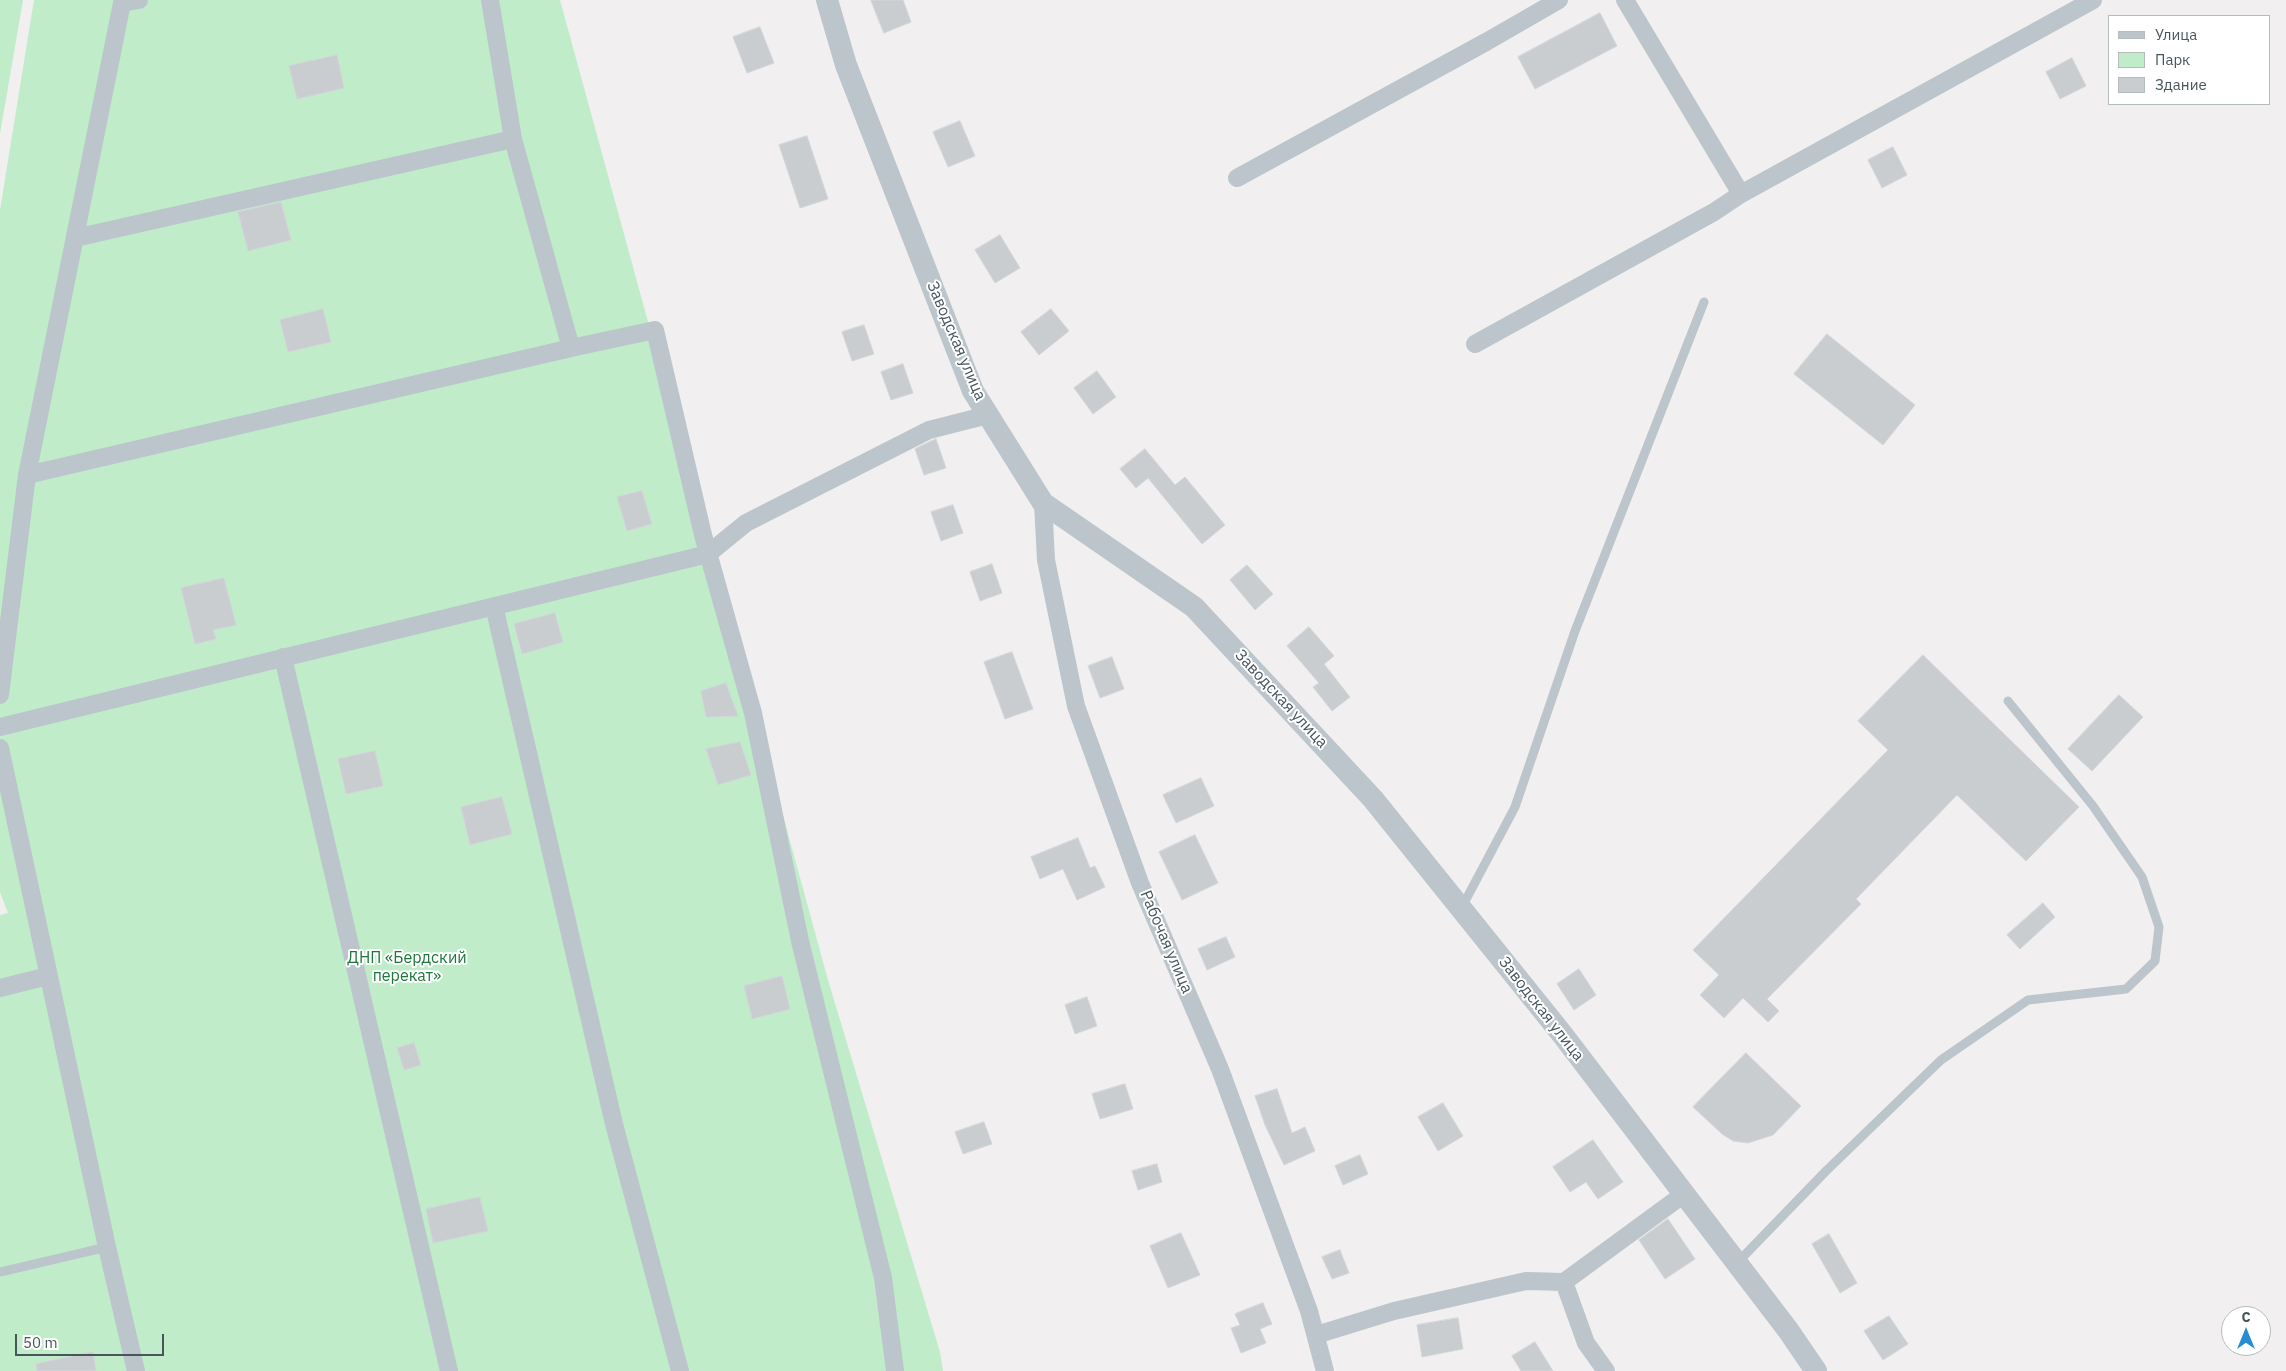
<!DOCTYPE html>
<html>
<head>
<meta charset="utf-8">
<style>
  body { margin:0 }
  #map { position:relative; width:2286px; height:1371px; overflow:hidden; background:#f1efef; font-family:"IBM Plex Sans",sans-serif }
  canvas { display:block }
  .legend { position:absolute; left:2108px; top:15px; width:162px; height:90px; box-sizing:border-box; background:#fff; border:1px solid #b6bbbd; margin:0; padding:6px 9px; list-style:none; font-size:15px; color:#48555b }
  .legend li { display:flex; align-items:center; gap:10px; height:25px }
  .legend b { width:25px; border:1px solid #b6bbbd }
  .north { position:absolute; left:2221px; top:1306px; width:50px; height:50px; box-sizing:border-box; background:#fff; border:1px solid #b6bbbd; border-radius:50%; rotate:0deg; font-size:14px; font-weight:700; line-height:20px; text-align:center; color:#48555b }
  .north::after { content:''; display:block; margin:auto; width:18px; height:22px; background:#268dd4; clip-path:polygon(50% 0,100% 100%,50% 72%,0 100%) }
  .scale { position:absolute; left:15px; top:1334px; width:149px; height:22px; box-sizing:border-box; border:2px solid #48555b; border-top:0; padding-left:6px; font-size:15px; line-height:18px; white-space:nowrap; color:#48555b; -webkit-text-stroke:4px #fff; paint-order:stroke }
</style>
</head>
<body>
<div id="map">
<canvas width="2286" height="1371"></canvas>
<ul class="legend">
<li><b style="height:6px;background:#bbc5cb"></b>Улица</li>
<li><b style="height:14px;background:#c0ecca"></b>Парк</li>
<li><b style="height:14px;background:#c9cdd0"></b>Здание</li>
</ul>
<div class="north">С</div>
<div class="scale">50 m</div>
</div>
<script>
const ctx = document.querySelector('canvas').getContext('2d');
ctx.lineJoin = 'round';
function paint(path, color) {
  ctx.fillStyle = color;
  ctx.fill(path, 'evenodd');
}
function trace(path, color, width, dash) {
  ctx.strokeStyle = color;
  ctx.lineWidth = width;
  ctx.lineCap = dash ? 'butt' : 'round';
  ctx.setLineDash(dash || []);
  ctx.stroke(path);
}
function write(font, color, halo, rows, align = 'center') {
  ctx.font = font + ' "IBM Plex Sans",sans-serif';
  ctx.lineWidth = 4;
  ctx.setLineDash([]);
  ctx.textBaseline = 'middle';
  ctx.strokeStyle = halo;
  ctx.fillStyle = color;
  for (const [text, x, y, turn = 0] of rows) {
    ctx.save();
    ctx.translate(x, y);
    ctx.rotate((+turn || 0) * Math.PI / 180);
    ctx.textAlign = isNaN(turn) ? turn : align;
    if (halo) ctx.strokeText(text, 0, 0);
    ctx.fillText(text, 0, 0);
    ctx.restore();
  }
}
paint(new Path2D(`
  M0 0H23L0 134Z
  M34 0H560L828 980 940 1352 943 1371H0V915L8 913 0 892V210Z`), '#c0ecca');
const building = new Path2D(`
  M871 0H903L911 22 884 33Z
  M1600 13 1617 46 1535 89 1518 57Z
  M760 27 774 63 747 73 733 37Z
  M337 55 344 88 297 99 289 66Z
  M2072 58 2086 86 2060 99 2046 72Z
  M960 121 975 156 948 167 933 132Z
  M807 136 828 199 800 208 779 145Z
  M1893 147 1907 175 1882 188 1868 160Z
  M281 202 291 240 248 251 238 212Z
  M1000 235 1020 268 995 283 975 250Z
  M323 309 331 342 288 352 280 320Z
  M1051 309 1069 331 1039 355 1021 332Z
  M864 325 874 354 852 361 842 332Z
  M1827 334 1915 405 1883 445 1794 374Z
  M903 364 913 393 891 400 881 372Z
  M1097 371 1116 397 1093 414 1074 388Z
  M936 439 946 468 924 475 915 449Z
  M1145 449 1175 485 1185 477 1225 525 1202 544 1148 478 1136 488 1120 469Z
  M642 491 652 524 627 531 617 497Z
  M953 505 963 533 941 541 931 512Z
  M992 564 1002 593 980 601 970 572Z
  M1247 565 1273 594 1255 610 1230 580Z
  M224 578 236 625 213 630 216 639 195 644 181 588Z
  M555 613 563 642 522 654 514 624Z
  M1309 627 1334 656 1324 664 1350 697 1332 711 1313 687 1319 683 1287 646Z
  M1012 652 1033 709 1005 719 984 662Z
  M1923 655 2079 807 2026 861 1957 795 1856 899 1861 904 1767 999 1779 1011 1768 1022 1743 998 1724 1018 1700 995 1719 975 1693 950 1888 750 1858 721Z
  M1112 657 1124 689 1100 698 1088 666Z
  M726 683 738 716 706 717 701 691Z
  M2119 695 2143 717 2092 771 2068 749Z
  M740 742 751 775 718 785 706 749Z
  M375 751 383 786 346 794 338 759Z
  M1201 778 1214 806 1176 823 1163 795Z
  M502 797 512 834 470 845 461 807Z
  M1195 835 1218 883 1182 900 1159 852Z
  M1078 838 1090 868 1095 866 1105 887 1077 900 1063 869 1040 879 1031 857Z
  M2043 903 2055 917 2020 949 2007 935Z
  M1226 937 1235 957 1207 970 1198 949Z
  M1579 969 1596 995 1574 1010 1557 984Z
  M782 976 790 1009 752 1019 744 986Z
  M1087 997 1097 1026 1075 1034 1065 1005Z
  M414 1043 421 1065 404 1070 397 1048Z
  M1746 1053 1801 1106 1773 1135 1748 1143 1733 1141 1722 1134 1693 1107Z
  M1125 1084 1133 1109 1100 1119 1092 1094Z
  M1277 1089 1292 1133 1305 1127 1315 1151 1284 1165 1265 1125 1255 1096Z
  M1443 1103 1463 1136 1438 1151 1418 1117Z
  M984 1122 992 1144 963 1154 955 1132Z
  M1593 1140 1623 1182 1598 1199 1586 1182 1570 1192 1553 1167Z
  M1360 1155 1368 1174 1343 1185 1335 1166Z
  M1157 1164 1162 1182 1138 1190 1132 1171Z
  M480 1197 488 1231 433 1243 426 1209Z
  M1668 1219 1695 1259 1665 1279 1639 1240Z
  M1181 1233 1200 1275 1168 1288 1150 1246Z
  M1829 1234 1857 1283 1840 1293 1812 1244Z
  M1340 1250 1349 1273 1332 1279 1322 1257Z
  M1263 1303 1272 1324 1260 1329 1266 1343 1241 1353 1231 1328 1240 1325 1235 1314Z
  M1889 1316 1908 1344 1883 1360 1864 1331Z
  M1458 1318 1463 1349 1422 1357 1417 1325Z
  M1535 1342 1553 1371H1521L1512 1356Z
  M93 1352 96 1371H37L36 1364Z`);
paint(building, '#c9cdd0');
trace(building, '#d3d6da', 1);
trace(new Path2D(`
  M1462 907 1515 807 1575 631 1704 302
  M1737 1263 1826 1171 1941 1060 2028 1000 2126 989 2155 961 2159 927 2142 877 2093 806 2008 701
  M0 1272 107 1247`), '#bbc5cb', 9);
trace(new Path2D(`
  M490 0 513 139 571 348 655 330 703 535 753 713 800 941 883 1278 895 1371
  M1625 0 1741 194 2093 0
  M1237 178 1486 42 1559 0
  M75 238 513 139
  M1475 344 1714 212 1741 194
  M27 475 571 348
  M1043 503 1046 560 1076 706 1140 883 1220 1069 1309 1311 1325 1371
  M494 606 614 1124 680 1371
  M283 657 449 1371
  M0 695 27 475 122 3 139 0
  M0 727 708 554 746 523 929 430 988 415
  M0 748 107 1247 136 1371
  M0 988 48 976
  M1564 1282 1586 1343 1606 1371
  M1316 1335 1394 1311 1526 1281 1564 1282 1684 1194`), '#bbc5cb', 18);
trace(new Path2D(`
  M827 0 846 65 973 391 1043 503 1194 607 1373 799 1562 1034 1788 1330 1816 1371`), '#bbc5cb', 22);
write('16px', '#48555b', '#fff', [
  ["Заводская улица",956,341,67],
  ["Заводская улица",1281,699,47],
  ["Рабочая улица",1166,942,67],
  ["Заводская улица",1541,1009,52]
]);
write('16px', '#1d773c', '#fff', [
  ["ДНП «Бердский",407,958],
  ["перекат»",407,976]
]);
</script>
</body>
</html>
